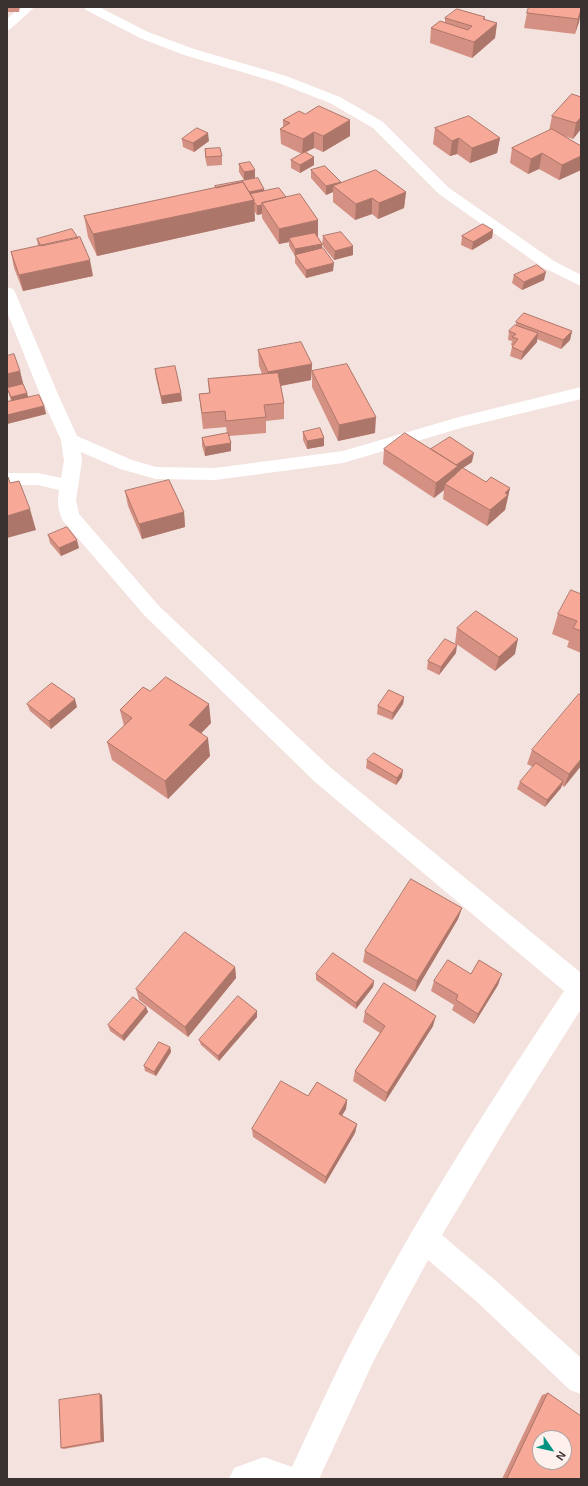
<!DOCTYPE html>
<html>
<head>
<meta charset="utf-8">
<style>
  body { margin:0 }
  #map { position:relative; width:588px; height:1486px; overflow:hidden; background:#f4e2de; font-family:Helvetica,sans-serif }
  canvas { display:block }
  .frame { position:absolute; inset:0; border:8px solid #393231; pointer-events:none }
  .north { position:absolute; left:532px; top:1430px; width:40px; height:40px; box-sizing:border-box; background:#fef0ed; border:1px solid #afa4a2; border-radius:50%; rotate:124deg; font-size:11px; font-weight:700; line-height:16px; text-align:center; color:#393231 }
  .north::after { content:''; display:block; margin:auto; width:14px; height:18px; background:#039380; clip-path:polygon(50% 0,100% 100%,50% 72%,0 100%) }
</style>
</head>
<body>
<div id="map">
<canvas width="588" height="1486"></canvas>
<div class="frame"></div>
<div class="north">N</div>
</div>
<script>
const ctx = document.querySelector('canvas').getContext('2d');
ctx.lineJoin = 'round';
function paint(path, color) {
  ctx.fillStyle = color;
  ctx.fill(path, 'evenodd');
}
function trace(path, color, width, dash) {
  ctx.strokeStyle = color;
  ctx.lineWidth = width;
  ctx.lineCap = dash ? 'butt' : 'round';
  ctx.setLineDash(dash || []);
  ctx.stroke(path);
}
paint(new Path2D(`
  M20 7H34C31 11 10 30 7 31V19Z
  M84 7H99L148 32 194 49 286 76 340 97 383 122 449 188 554 261 581 275V286L542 267 439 194 373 128 330 103 276 82 184 55 140 38 86 10Z
  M7 287 13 289 15 292 57 392 77 436 132 460 156 467 215 468 343 451 459 417 581 387V399L461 428 343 463 215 480 156 479 120 469 81 452 82 461 76 500 79 514 159 606 331 768 581 973V1009L509 1123 442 1235 496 1281 581 1358V1394L570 1390 476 1301 428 1260 374 1360 319 1479H229L234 1468 264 1457 292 1467C315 1418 337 1368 363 1320 423 1206 493 1098 564 991L315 782 145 616 63 521C58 511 57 501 59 490L38 485H7V473H38L61 478 64 461 61 440 39 392 7 312Z`), '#fff');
paint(new Path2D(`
  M7 7H20L19 12H7Z
  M581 7V12L579 22 575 34 524 28 527 13Z
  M485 17V20L497 23 495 38 472 58 430 43 431 28 445 23V18Z
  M572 94 581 129 573 139 564 136 581 146V170L559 180 539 169 528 174 510 163 512 148 549 131 552 116Z
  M305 114 350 120V136L323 152 314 148 306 152 314 157V165L300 173 291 168V160L302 154 281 144 280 129 283 127V120Z
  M435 128 500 138 497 153 470 163 457 154 450 156 433 144Z
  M182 139 209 141 194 152 183 147Z
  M205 149 222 156V165L207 166 205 157Z
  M239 164 255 170V178L244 180 239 172Z
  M311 170 341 182V184L406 192 404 208 378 219 372 214 355 220 333 202V192L326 195 311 178Z
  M215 186 264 191 318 236H317L322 244V248L333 271 306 278 295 263V256L289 246V242L279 244 262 218V214L257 215 254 211 255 221 97 256 88 237 84 216 215 188Z
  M493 230 492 238 472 250 461 245 462 236Z
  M323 236 353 255 334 260 322 245Z
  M37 239 93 276 23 291 14 268 11 252 38 246Z
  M514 275 544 280 522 290 512 283Z
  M516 322 572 331 570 340 561 349 537 339V342L521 360 510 356 512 347 513 346 511 345 512 341 508 340 509 331 516 325Z
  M258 350 312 364 311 380 281 386 284 403V419L266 421V433L229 436 231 443V451L205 456 202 446V438L227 433 226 427 203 429 199 394 209 393 208 379 262 374 259 366Z
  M7 356 20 371 23 384 27 393 28 397 44 406 46 414 7 424V402L11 401 8 391H7Z
  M155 369 181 393 182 401 162 404 156 378Z
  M312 371 375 433 338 441 312 387Z
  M303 432 324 438V446L307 449 303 440Z
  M384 449H431L472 462 457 472 456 474 510 488 505 510 487 526 443 499 444 490 434 498 383 464Z
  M125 491 184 512 185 527 142 539 128 506Z
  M48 535 79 548 61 556 50 543Z
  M581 594V653L567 647 569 641 552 634 558 614Z
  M457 628 515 654 495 671 455 643Z
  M456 653 439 675 427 669 428 661Z
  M150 691 211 723 201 733 210 756 168 799 112 760 107 742 124 726 120 710Z
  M404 697 403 704 392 720 377 714 378 706Z
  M27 704 77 707 51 729 30 711Z
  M532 750 581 766 564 787 562 785 561 788 545 807 517 789 520 782 533 767 527 764Z
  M367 760 402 777 396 785 366 768Z
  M462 908 458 919 415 992 363 962 365 951Z
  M235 967 236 978 188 1037 139 1000 136 989Z
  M316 974 374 981 373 987 356 1009 316 980Z
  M471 974 498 985 474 1024 452 1010 454 1005 431 991 434 981Z
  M146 1007 148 1012 124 1041 110 1031 108 1025Z
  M257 1011V1017L219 1061 201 1045 199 1040Z
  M365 1012 433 1026 385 1102 353 1081 355 1071 380 1033 363 1022Z
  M170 1047 171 1052 156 1076 145 1071 144 1066Z
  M308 1096 347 1100 346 1109 342 1115 357 1124 355 1133 325 1184 253 1137 252 1129Z
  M548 1393 581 1479H502L542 1395Z
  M100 1394 102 1395 104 1442 64 1449 61 1448Z`), '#d49082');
paint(new Path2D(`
  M581 10 579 22 575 34 578 19Z
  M497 23 495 38 472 58 474 42Z
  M581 117V129L573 139 576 123Z
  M350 120V136L323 152V136Z
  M314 132V148L302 154 303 139Z
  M208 133 209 141 194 152 193 143Z
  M459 138 457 154 450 156 452 141Z
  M500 138 497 153 470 163 472 148Z
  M542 153 539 169 528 174 531 159Z
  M581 156V170L559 180 562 165Z
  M314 157V165L300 173V165Z
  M255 170V178L244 180V172Z
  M341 182 340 190 333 186V192L326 195V186Z
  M264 189 265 197H221Z
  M406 192 404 208 378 219 379 203Z
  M372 198V214L355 220 356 204Z
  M254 200 255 221 97 256 93 234Z
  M262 205V214L257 215V206Z
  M318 220V236L291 242 289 238V242L279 244V229Z
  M493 230 492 238 472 250 473 242Z
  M322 244V252L295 256V249Z
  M353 246V255L334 260 335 251Z
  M90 260 93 276 23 291 19 275Z
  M334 263 333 271 306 278V270Z
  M546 272 544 280 522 290 524 282Z
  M572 331 570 340 561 349 563 340Z
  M538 333 537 342 521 360 523 352Z
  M312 364 311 380 268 388V372Z
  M20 371 24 387 7 388V374Z
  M27 393 29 401 13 406 11 397Z
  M181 393 182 401 162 404 161 396Z
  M44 406 46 414 7 424V415Z
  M376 417 375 433 338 441 339 425Z
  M324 438V446L307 449V441Z
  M231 443V451L205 456V447Z
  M474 453 472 462 457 472 455 482 445 484 444 490 434 498 436 483 454 466Z
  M510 488 505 510 487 526 490 510 505 493Z
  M30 509 36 530 7 538V516Z
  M184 512 185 527 142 539 139 524Z
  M77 540 79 548 61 556 59 548Z
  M518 639 515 654 495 671 499 657Z
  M457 645 456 653 439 675 441 667Z
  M404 697 403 704 392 720 393 713Z
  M75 699 77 707 51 729 49 721Z
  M209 704 211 723 191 744 189 725Z
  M208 738 210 756 168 799 165 781Z
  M581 759V766L564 787 569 774Z
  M403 770 402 777 396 785 397 778Z
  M563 781 561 788 545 807 547 800Z
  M462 908 458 919 415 992 417 981Z
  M235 967 236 978 188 1037 185 1027Z
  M502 974 498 985 474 1024 478 1014Z
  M374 981 373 987 356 1009V1003Z
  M146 1007 148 1012 124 1041 122 1036Z
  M257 1011V1017L219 1061 218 1056Z
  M436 1016 433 1026 385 1102 387 1093Z
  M170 1047 171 1052 156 1076 154 1072Z
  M347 1100 346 1109 338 1122 339 1114Z
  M357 1124 355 1133 325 1184 326 1177Z
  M100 1394 102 1395 104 1442 101 1441Z`), '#ad766a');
const building = new Path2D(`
  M529 7H581V10L578 19 527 13Z
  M457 9 485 17 483 19 497 23 474 42 431 28 440 21 468 30 472 26 445 18Z
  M572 94 581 97V117L576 123 552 116Z
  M319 106 350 120 323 136 314 132 303 139 280 129 290 123 283 120 299 111 305 114Z
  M469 116 500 138 472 148 459 138 452 141 435 128Z
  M197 128 208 133 193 143 182 139Z
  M552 129 581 146V156L562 165 542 153 531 159 512 148Z
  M220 148 222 156 206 157 205 149Z
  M305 152 314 157 300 165 291 160Z
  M250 162 255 170 244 172 239 164Z
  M325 166 341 182 326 186 311 170Z
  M376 170 406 192 379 203 372 198 356 204 333 186Z
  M258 178 264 189 249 192 243 182 216 188 215 186Z
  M243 182 254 200 93 234 84 216Z
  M279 188 286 197 262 203V205L257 206 254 202V200L250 194Z
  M300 194 318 220 279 229 262 203Z
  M483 224 493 230 473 242 462 236Z
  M72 229 78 238 41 246 37 239Z
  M341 232 353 246 335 251 323 236Z
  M315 233 322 244 295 249 289 238Z
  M80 237 90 260 19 275 11 252Z
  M323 248 334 263 306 270 295 255Z
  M537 265 546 272 524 282 514 275Z
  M524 313 572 331 563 340 516 322Z
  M515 325 538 333 523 352 512 347 518 339 512 337 516 334 509 331Z
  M301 342 312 364 268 372 258 350Z
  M14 354 20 371 7 374V356Z
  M347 364 376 417 339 425 312 371Z
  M175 366 181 393 161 396 155 369Z
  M278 373 284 403 264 405 266 417 226 421 225 411 202 413 199 394 210 393 208 379Z
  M23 384 27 393 11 397 7 388Z
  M39 395 44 406 7 415V402Z
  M320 428 324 438 307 441 303 432Z
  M228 433 231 443 205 447 202 438Z
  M405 433 458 466 436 483 384 449Z
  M450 437 474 453 456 465 431 449Z
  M463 468 486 482 491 477 510 488 505 493 508 495 490 510 445 484Z
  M7 477H8L10 483 19 481 30 509 7 516Z
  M169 480 184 512 139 524 125 491Z
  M67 527 77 540 59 548 48 535Z
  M571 590 581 594V631L573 628 577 621 558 614Z
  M476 611 518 639 499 657 457 628Z
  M445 639 457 645 441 667 428 661Z
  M166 677 209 704 189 725 208 738 165 781 107 742 132 718 120 710 143 687 150 691Z
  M52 683 75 699 49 721 27 704Z
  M389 690 404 697 393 713 378 706Z
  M579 694 581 696V759L569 774 532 750Z
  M374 753 403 770 397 778 367 760Z
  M536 763 563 781 547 800 520 782Z
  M411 879 462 908 417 981 365 951Z
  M185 932 235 967 185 1027 136 989Z
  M333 953 374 981 356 1003 316 974Z
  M448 960 471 974 479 960 502 974 478 1014 456 1000 458 995 434 981Z
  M384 983 436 1016 387 1093 355 1071 385 1026 365 1012Z
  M238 996 257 1011 218 1056 199 1040Z
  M133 997 146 1007 122 1036 108 1025Z
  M159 1042 170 1047 154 1072 144 1066Z
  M281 1081 308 1096 317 1082 347 1100 339 1114 357 1124 326 1177 252 1129Z
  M548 1393 581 1416V1479H507ZM540 1438H564V1462H540Z
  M100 1394 101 1441 61 1448 59 1400Z`);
paint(building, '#f7a897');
trace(building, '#ad766a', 1);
</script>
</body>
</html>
